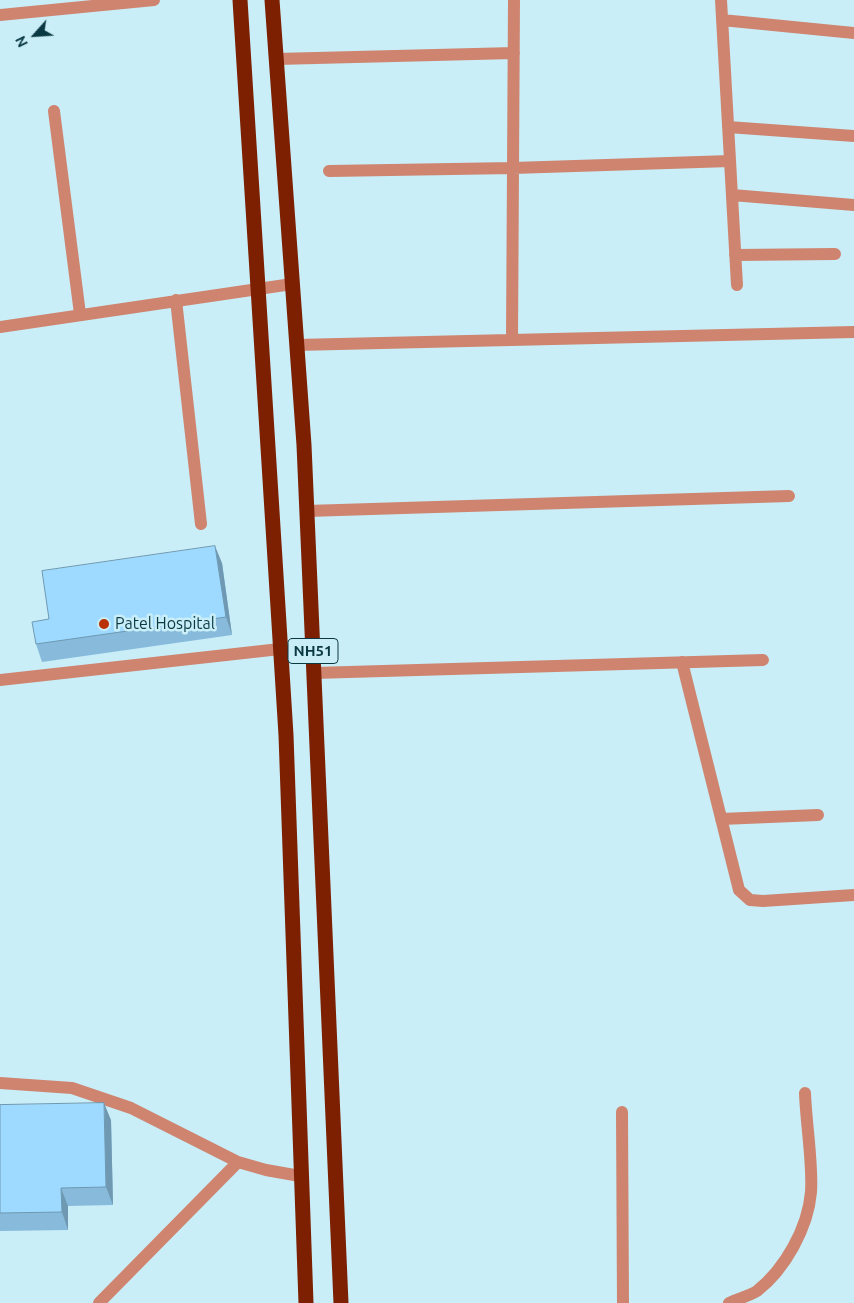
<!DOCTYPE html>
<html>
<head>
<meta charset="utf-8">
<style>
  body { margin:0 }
  #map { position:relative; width:854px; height:1303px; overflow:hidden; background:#c9eef8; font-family:Ubuntu,sans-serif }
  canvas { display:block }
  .north { position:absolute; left:10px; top:10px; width:50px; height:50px; -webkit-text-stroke:4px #c9eef8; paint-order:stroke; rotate:244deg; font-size:14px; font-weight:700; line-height:20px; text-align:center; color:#0b3943 }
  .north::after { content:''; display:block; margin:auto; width:18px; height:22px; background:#0b3943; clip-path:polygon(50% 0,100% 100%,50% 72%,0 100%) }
</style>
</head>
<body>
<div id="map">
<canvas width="854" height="1303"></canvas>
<div class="north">N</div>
</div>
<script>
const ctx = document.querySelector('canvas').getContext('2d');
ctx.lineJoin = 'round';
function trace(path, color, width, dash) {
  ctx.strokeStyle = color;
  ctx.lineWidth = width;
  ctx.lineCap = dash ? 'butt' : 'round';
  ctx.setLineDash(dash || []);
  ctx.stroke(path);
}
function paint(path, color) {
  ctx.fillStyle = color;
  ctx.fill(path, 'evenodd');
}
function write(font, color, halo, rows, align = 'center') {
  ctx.font = font + ' Ubuntu,sans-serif';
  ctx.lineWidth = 5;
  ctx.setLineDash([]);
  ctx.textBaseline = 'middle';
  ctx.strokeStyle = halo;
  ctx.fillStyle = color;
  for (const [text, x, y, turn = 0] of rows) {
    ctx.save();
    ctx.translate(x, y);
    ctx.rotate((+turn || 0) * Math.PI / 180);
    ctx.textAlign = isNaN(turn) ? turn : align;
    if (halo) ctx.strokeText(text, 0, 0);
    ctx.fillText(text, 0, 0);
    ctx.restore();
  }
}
trace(new Path2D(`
  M54 111 80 314
  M176 300 201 524
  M0 327 292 284
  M0 1083 72 1088 131 1108 238 1162 266 1170 300 1176
  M622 1112 623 1303
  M99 1303 238 1162
  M729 1303C737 1299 749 1296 757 1291 785 1269 808 1228 811 1192 813 1164 806 1123 805 1093`), '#cf846f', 12);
trace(new Path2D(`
  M721 0 737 285
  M0 15 154 0
  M722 20 854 33
  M276 59 514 53
  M728 127 854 136
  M329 171 513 168 730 161
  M732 195 854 205
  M735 255 835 254
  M512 340 514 0
  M296 345 854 332
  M307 511 789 496
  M682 662 739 890 750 900 763 901 854 895
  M314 673 763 660
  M0 680 280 649
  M721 819 818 815`), '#cf846f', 12);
trace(new Path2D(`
  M240 0 286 735 306 1303
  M272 0 304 445 341 1303`), '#7d2002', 15);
paint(new Path2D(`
  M222 563 232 635 42 662 36 644Z
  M0 1105 111 1120 113 1205 68 1206V1230L0 1231Z`), '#88bbdb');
paint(new Path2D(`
  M215 546 222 563 232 635 226 617Z
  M104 1103 111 1120 113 1205 106 1187Z
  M61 1188 68 1206V1230L62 1212Z`), '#6f99b2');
const building = new Path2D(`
  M215 546 226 617 36 644 32 622 49 619 42 571Z
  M104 1103 106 1187 61 1188 62 1212 0 1213V1105Z`);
paint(building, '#9edaff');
trace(building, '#6f99b2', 1);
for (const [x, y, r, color] of [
  [104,624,6,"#ba3200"]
]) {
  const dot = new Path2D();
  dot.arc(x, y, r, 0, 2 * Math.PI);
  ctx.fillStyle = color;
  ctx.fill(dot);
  trace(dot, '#c9eef8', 2);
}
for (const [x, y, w] of [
  [313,651,50]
]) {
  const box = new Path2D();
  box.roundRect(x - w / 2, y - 12.5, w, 25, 4);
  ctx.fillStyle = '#c9eef8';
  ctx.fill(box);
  trace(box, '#0b3943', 1);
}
write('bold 15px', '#0b3943', null, [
  ["NH51",313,651]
]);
write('16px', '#0b3943', '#c9eef8', [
  ["Patel Hospital",115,624]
], 'left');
</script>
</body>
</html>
